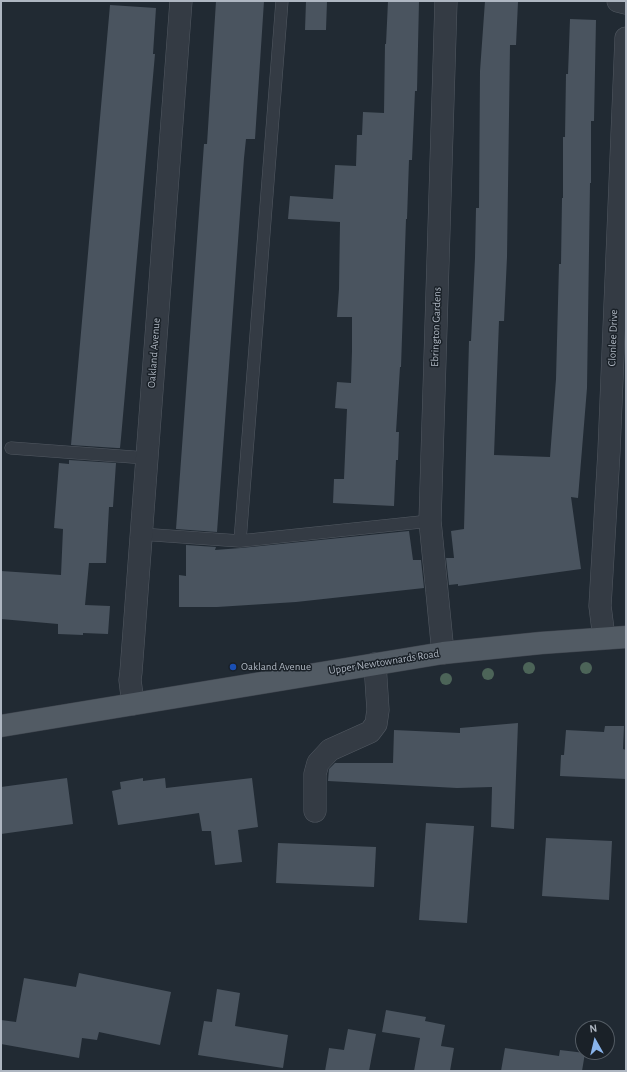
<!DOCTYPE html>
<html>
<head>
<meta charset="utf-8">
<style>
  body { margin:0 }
  #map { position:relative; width:627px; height:1072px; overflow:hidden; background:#212a33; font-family:"Alegreya Sans",sans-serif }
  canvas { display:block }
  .frame { position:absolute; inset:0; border:2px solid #aeb6c1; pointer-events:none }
  .north { position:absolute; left:575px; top:1020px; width:40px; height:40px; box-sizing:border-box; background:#1a2128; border:1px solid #555d65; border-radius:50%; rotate:352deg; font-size:11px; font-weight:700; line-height:16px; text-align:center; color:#aeb6c1 }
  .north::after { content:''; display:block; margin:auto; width:14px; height:18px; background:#89b4eb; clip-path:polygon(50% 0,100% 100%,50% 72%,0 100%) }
</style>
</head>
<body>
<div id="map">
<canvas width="627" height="1072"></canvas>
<div class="frame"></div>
<div class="north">N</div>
</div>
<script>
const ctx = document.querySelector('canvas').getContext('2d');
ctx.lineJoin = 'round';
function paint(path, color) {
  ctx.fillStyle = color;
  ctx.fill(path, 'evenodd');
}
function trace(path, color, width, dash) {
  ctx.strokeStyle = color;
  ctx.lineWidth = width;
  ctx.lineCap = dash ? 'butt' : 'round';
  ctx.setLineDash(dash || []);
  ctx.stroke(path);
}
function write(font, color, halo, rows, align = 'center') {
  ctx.font = font + ' "Alegreya Sans",sans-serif';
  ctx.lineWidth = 3;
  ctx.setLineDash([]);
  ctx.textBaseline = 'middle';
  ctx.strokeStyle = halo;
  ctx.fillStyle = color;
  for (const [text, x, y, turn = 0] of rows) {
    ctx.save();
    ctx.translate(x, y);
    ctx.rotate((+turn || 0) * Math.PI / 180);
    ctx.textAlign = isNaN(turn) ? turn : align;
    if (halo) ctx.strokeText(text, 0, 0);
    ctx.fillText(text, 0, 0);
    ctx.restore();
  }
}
paint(new Path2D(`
  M216 1H264L255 139H246L244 158 217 532 176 529 204 144H207Z
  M306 1H327L326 30H305Z
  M388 1H419L417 91H415L412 160H409L407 219H406L401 367H400L396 432H399L398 460H396L394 506 333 503 334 479H344L347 409 335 408 337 382 351 383 352 351V317H337L339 289 340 222 288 219 290 196 333 199 335 165 356 166 357 135H362L363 112 384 113 385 44H386Z
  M485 1 518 2 516 45H510L507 257 504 321H499L494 455 550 457 556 379 559 264H561L562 198H563V137H565L566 74H568L570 19 596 20 594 121H591V183H590L587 388 578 498 571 497 581 569 458 586V584L449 585 446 558H454L451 531 464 529 469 341H471L475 258 476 208H479L480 71Z
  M110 5 156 8 153 54H155L121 438 120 448H117L71 445Z
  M69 460 116 463 113 507H109L106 563H89L85 605 110 606 108 634 83 633V635L58 634V624L1 619V571L61 575 63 529 54 528 59 463 69 464Z
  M409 531 413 560H421L424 588 296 602 217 607H179V575L186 576V545L216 547 215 550 241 548Z
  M518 723 514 829 491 827 492 787 457 788 328 781 329 769 335 763H393L394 730 460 733V728Z
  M605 726H624L623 749 626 750V779L560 776 561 755H564L566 730 604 732Z
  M67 778 73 824 1 834V787Z
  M143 778V781L165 778 166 788 252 778 258 827 238 830 242 862 215 865 211 831H202L199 813 118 825 112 791 121 789 120 782Z
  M426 823 474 826 467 923 419 920Z
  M546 838 612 841 609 900 542 896Z
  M278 843 376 847 374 887 276 883Z
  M79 973 171 992 160 1045 99 1032 97 1040 82 1038 79 1058 1 1044V1020L16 1022 24 978 76 987Z
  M217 989 240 993 235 1026 288 1035 283 1068 198 1055 204 1021 212 1022Z
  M386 1010 426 1017 425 1021 445 1025 441 1046 454 1048 450 1071H414L420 1038 382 1032Z
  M348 1029 376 1034 369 1071H325L329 1048 344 1050Z
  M505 1048 559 1056 560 1050 585 1053 582 1071H501Z`), '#4a545f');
const lane = new Path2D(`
  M11 448 146 458
  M140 534 240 541 430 521
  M240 541 282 1`);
const street = new Path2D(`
  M618 1 626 3
  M604 638 600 606 609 451 626 38
  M443 653 430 521 446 1
  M133 704 130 680 131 672 181 1
  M315 811V774L318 763 330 750 370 732 376 724 378 710 375 664`);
const primary = new Path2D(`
  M1 726 443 653 541 643 626 637`);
trace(lane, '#525962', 13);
trace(street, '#525962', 23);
trace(primary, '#3e444d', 23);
trace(lane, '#343b44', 12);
trace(street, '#343b44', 22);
trace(primary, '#525b64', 22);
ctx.fillStyle = '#4c6458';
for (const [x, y] of [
  [529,668],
  [586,668],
  [488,674],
  [446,679]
]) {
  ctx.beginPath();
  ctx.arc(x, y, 6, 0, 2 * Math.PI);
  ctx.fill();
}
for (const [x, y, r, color] of [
  [233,667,4,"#1a4fb4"]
]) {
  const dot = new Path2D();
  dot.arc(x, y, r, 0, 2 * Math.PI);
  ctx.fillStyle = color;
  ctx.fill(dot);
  trace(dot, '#1a2128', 1.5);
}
write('11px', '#aeb6c1', '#1a2128', [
  ["Ebrington Gardens",436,327,-88],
  ["Clonlee Drive",613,338,-88],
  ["Oakland Avenue",154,353,-86],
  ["Upper Newtownards Road",384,662,-9]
]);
write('11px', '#aeb6c1', '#1a2128', [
  ["Oakland Avenue",241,667]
], 'left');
</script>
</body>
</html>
